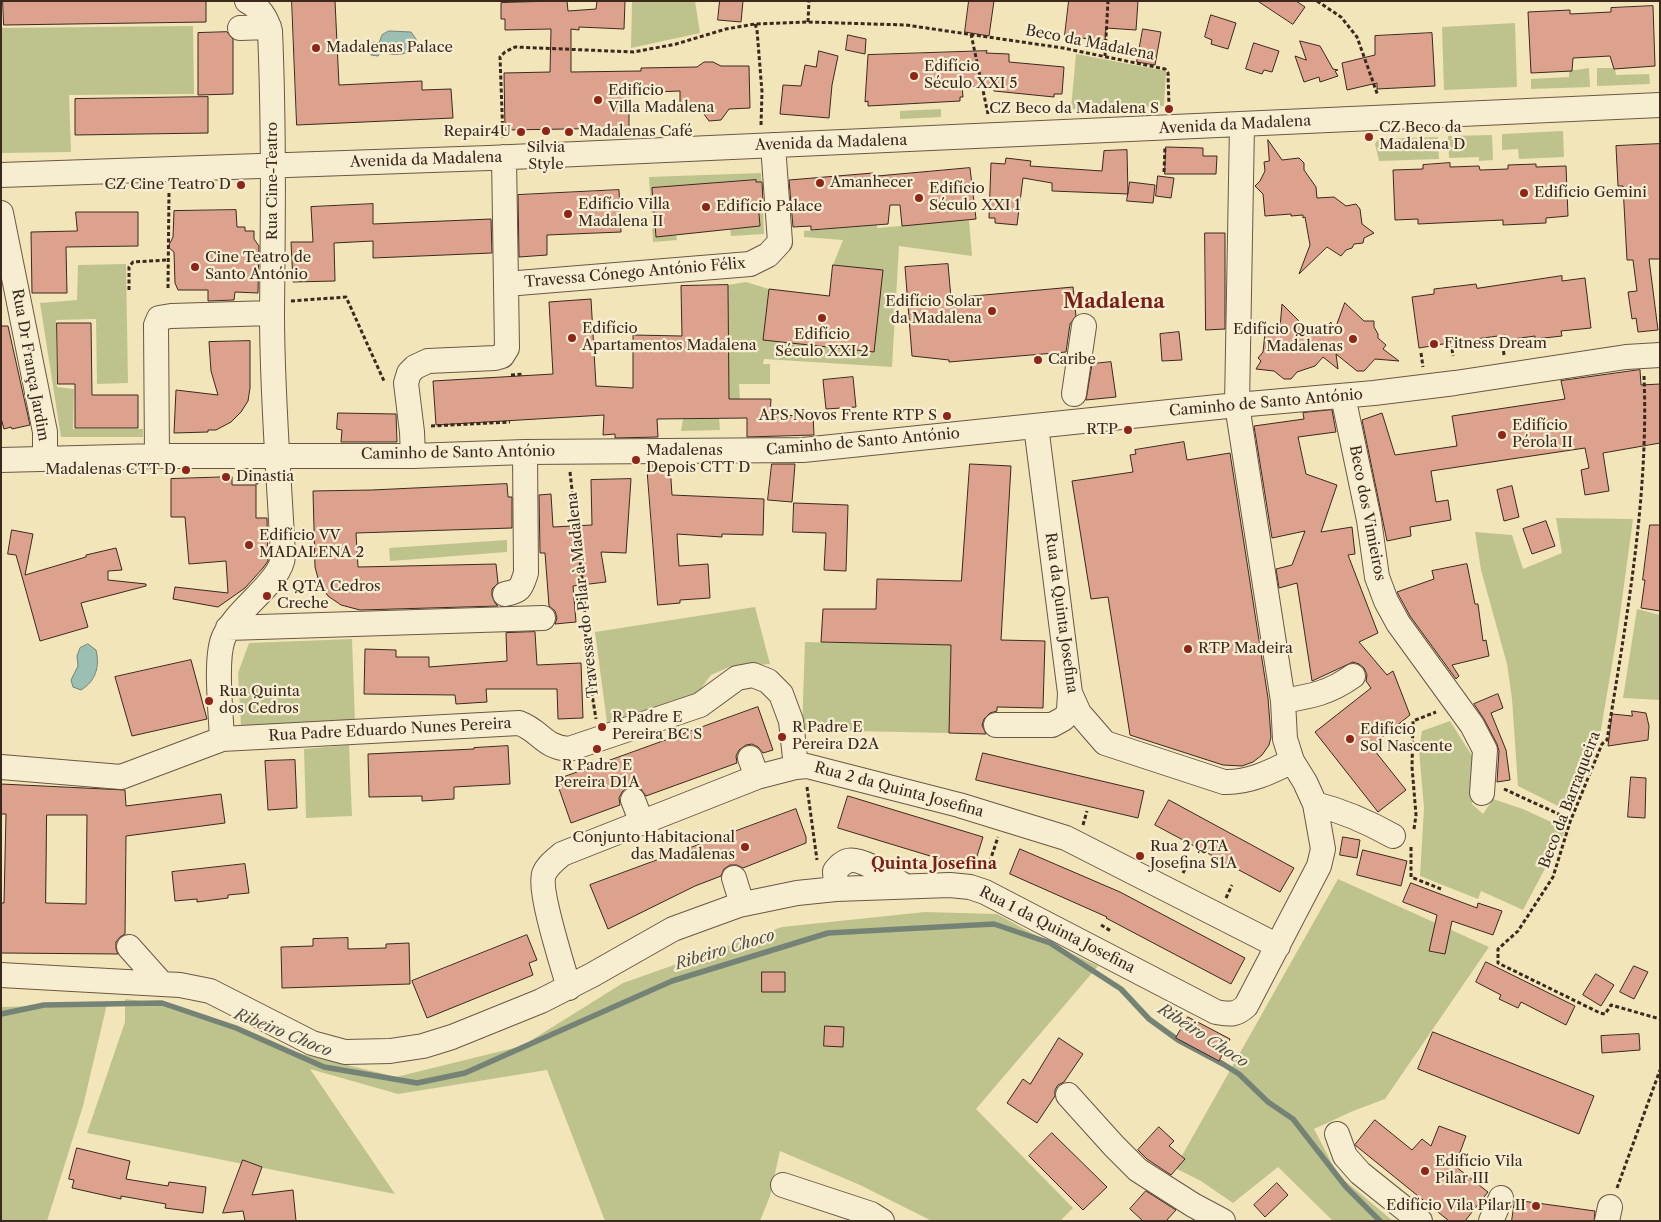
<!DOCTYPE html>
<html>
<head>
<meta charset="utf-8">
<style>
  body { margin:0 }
  #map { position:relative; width:1661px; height:1222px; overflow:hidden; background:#f3e5ba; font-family:"Libre Caslon Text",serif }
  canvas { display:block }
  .frame { position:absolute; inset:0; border:2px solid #3b291e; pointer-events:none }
</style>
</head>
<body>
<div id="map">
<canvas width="1661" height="1222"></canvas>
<div class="frame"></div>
</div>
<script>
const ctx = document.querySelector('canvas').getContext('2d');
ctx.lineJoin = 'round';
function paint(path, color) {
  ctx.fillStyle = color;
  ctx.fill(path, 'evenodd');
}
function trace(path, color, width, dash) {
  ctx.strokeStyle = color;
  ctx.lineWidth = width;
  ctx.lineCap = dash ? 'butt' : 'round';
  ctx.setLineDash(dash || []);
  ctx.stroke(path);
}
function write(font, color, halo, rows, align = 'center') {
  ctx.font = font + ' "Libre Caslon Text",serif';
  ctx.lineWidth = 4.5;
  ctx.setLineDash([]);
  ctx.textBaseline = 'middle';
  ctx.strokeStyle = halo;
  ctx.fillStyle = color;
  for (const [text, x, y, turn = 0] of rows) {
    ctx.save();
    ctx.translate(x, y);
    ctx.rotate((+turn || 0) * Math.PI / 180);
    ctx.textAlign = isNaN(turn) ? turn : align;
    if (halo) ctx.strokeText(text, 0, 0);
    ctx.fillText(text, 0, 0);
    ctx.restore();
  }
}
paint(new Path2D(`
  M632 1H695L700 33 631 48Z
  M1515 23 1517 87 1444 90 1442 27Z
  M193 26 194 94 69 95 71 152 1 153V28Z
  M1076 54 1166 71 1164 106 1071 109Z
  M1589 68 1590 87 1531 89V79L1569 77V71Z
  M1597 68H1613L1615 69 1616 75 1649 74 1650 84 1597 86Z
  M941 109V117L900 119V111Z
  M1563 131 1564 157 1519 159 1518 149 1502 150V134Z
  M1492 135 1493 160 1479 161V157L1449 158 1448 136Z
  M1438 137 1439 159 1379 161 1375 144 1378 139Z
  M761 173 764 234 731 236 730 229 760 226 756 180 652 189 656 236 676 235 677 240 653 242 649 177Z
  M969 220 972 256 899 246 892 367 764 359 763 364H770V384H739L741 417 729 418 728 285 746 282 769 289 763 340 883 270 833 265 843 240 804 237V231L877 225V228Z
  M126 264 128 383 97 384 96 319 56 320 57 387 74 389 73 429H143V437H61L40 303 77 300 78 265Z
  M719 418 720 430 681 431 683 419Z
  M1556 518 1633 519 1618 629 1599 741 1568 811 1518 786 1512 699 1507 664 1481 570 1475 532 1512 535 1523 569 1562 553Z
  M507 540V552L390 561 389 548Z
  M755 607 770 664 729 667 711 675 690 703 608 730 595 632Z
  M1637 609 1660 615V700L1623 698Z
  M352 639 355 722 241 726 238 673 249 643Z
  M805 642 951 645 949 733 802 730Z
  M1450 721 1476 762 1472 804 1483 814 1493 799 1523 809 1566 829 1523 910 1481 891 1478 899 1420 876 1424 808 1419 750 1422 731Z
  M349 745 352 816 306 818 304 749Z
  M1338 879 1489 947 1385 1099 1353 1111 1314 1129 1338 1175 1393 1221H1333L1278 1167 1233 1203 1201 1181 1175 1168Z
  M925 912 997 914 1053 945 1098 966 976 1109 1073 1208 1060 1221H932L860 1185 780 1151 770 1196 760 1221H605L547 1070 398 1094 310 1069 395 1194 87 1133 125 1022V999L176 1005 217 1020 290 1051 396 1077 522 1046 623 983 782 927Z
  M107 1004 83 1106 47 1221H1V1007Z`), '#bec38d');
const water = new Path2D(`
  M389 31 411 32 416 39V47C408 55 392 57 382 51L378 56 371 55 368 49 370 44 374 42 379 43 382 35Z
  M88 644 96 650C100 666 96 681 81 690L73 687 71 680 78 666 77 656 80 648Z`);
paint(water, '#9bbfb3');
trace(water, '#758377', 1);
trace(new Path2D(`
  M1 1014 44 1005 162 1003 236 1028 324 1067 417 1083 465 1073 672 981 828 933 994 924 1050 943 1121 989 1149 1019 1178 1040 1223 1064 1239 1074 1268 1102 1293 1119 1346 1187 1380 1221`), '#758377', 5.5);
const building = new Path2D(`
  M3 1H206V22L4 25Z
  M292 1H335L339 85 422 81V90L451 89 453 118 297 125Z
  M567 1 568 11 596 9 597 1H625L624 29 579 27V30L571 29V72L641 71V68L697 67 704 62H713L721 66H749L750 108 729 109 721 120 709 121 701 110H680V91L629 93V128L505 130 504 73 550 72 551 29 505 30V19H501V3Z
  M720 1H743L741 22 718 20Z
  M969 1H994L989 36 965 32Z
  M1069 1H1138L1136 30 1106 28 1105 42 1065 35Z
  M1258 1H1296L1305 7 1293 24Z
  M1653 6 1655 66 1614 69 1610 56 1573 58 1572 71 1531 73 1528 12 1570 10V14L1611 12V8Z
  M1211 15 1236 23 1228 49 1211 44 1212 40 1205 37Z
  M1143 29 1161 32 1155 65 1137 62Z
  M227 32 233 39V94L198 95V33Z
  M1432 33 1435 86 1377 89V83L1347 90 1342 63 1375 55V36Z
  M848 35 866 39 865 54 846 50Z
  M1300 41 1320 46 1333 69 1338 70 1335 71 1338 76 1320 82 1319 77 1304 82 1295 56 1306 60Z
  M1254 43 1279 51 1272 72 1264 70 1262 74 1246 69Z
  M819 51 838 56 832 85 829 118 780 114 783 85 801 86 805 65 816 67Z
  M987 51 986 53 1009 54V62L1064 67 1062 94H1054V97L994 91V87L962 86 963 97H960V101L868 106V101L865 102 868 55Z
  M208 97V133L75 135V99Z
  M1268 140 1282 160 1299 158 1304 163V170L1316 187 1317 198 1334 197 1346 206 1356 204 1360 209 1362 224 1374 233 1364 238 1363 243 1354 244 1352 248 1346 250 1341 256 1327 247 1299 274 1310 245 1305 217 1303 218V215L1291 216V214L1265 216 1263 194 1255 186 1260 181 1265 171 1264 162 1269 161Z
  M1660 144V259H1649L1658 330 1638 332 1636 318 1632 319 1628 292 1637 291 1633 260H1627L1623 186H1618L1616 146Z
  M1166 147 1203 148V156H1217L1216 174H1165Z
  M1127 150 1128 194 1052 191V183L1023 178 1017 225 995 223V218H989L991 163 1005 164 1006 158 1031 161 1030 166 1102 171 1104 151Z
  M1450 163V167L1479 166 1480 170 1508 169V165L1536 164V167L1566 166 1568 216 1546 218V223L1503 225V220L1418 224V219L1395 220 1393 170 1423 169V165Z
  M970 168 976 219 902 226 900 205H890L888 224 811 230V226L793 227 789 180 873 173V176Z
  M1158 176 1174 178 1171 198 1156 196Z
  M756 180V182H762L763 202H758L760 226 656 237 652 188Z
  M1130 182 1155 185 1153 203 1127 201Z
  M619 190 621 232 547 235V255L519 257 518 195Z
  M373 204V224L491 219 492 253 373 258V241L334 243 335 281 293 282 291 242H313L311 207Z
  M236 210 237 227H245V231H254V239L259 246 258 293 235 292 234 300 208 301V290H178L175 283 174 252 168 247 173 237 174 211Z
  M76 212H138V246L66 247 67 293H32L31 232 77 231Z
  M1205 233H1225V329L1206 330Z
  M948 264 951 298 1073 287 1076 316 1070 324 1066 352 949 362V360L912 356 905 267Z
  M833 265 883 270 874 352 763 340 769 289 829 296Z
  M1562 276V281L1585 278 1591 328 1561 331 1562 336 1535 339V336L1506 340 1505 335 1476 339V343L1449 347V343L1419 348 1412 297 1434 294V289L1476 284 1477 288Z
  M728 285 729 399H771L770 416 813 415 814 435 747 437V418L657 419 658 437 615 438V434L603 435 604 415 436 425 433 381 553 374 549 302 591 299 596 386 633 388V335L682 336 681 286Z
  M1345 303 1364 321H1374V327L1378 334V338L1386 345 1383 349 1399 361 1375 359 1364 371H1357L1336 354 1338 369 1323 357 1315 366 1297 372 1291 379H1284L1274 371 1256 369 1261 361 1258 358 1263 352 1265 333 1280 327 1282 304 1308 330 1310 328 1317 335 1319 333 1320 334 1331 322 1332 329 1334 331Z
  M57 323H91L92 395H138V428H75V384H58Z
  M1 326H8L30 425 12 429 11 427 4 429 1 418Z
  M1179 332 1182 360 1162 361 1160 334Z
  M250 341V388L248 401 241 412 231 422 216 430H208V432L174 433 176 390 218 395 211 371 209 342Z
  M1111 362 1116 397 1086 400 1092 364Z
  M1640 370 1641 385 1660 384V443L1603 453 1609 491 1585 495 1581 470 1589 468 1585 448 1431 471 1436 502 1448 500 1451 520 1410 527 1411 536 1387 541 1362 420 1382 413 1395 455 1457 446 1452 416 1565 399 1561 381Z
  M853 377 856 407 826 409 823 380Z
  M1332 410 1336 432 1298 437 1306 474 1337 485 1321 532 1352 527 1355 554 1348 555 1378 633 1359 642 1387 675 1393 671 1410 715 1371 746 1406 790 1378 812 1315 732 1371 688 1366 681 1367 675 1364 668 1359 664 1353 662 1312 681 1297 583 1279 588 1276 569 1292 565 1305 531 1272 538 1254 426 1304 419 1303 413Z
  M338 413 396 414 397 442H341L342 430 337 429Z
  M1184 442 1187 460 1230 453 1268 698 1271 737 1269 745 1262 755 1253 762 1242 766 1223 765 1130 735 1108 597 1091 599 1072 481 1133 472 1130 455 1136 454 1135 450Z
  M772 464H795L792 502 768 500Z
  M970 464 1011 466 1001 640 1045 641 1043 708 997 707V711L990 713 984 719 982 725 986 734 949 733 951 645 821 642 823 609H876L877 579 961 581Z
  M647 465H670L672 495 764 499 763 535 722 534V537L677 534 679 566 708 564 710 598 680 600V603L658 605Z
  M232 477V485H256V518H267L268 561 263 568 245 588 218 607 173 599 175 587 228 593 226 561 189 564 185 517H171V479Z
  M631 479 626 553 601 552 606 582 573 586 576 622 555 624 557 618 555 611 549 606 545 553H540L539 495 551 494 553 527 592 525 591 480Z
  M507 484 508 497H512V528L356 533 358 567 496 564 498 583 492 589V596L495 603 498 606 360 610 341 605 328 596 319 582 315 567 313 491 372 490Z
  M1512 486 1519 517 1504 521 1497 490Z
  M794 503 848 505 846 571 824 570 826 533 793 532Z
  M1546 521 1555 546 1532 554 1523 529Z
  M1650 525H1660V611L1641 608 1645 580H1643Z
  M12 530 33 534 25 575 86 557V555L116 548 122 570 108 571V580L146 584V586L81 603 88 627 40 641 16 555 8 554Z
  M1467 564 1475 604H1478L1483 641 1486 640 1489 656 1452 665 1459 676 1456 679 1410 616 1397 592 1434 579 1432 571Z
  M535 632 537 665 581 663 583 718 558 719 557 689H486L487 702 456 704 455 695 364 694 365 649 396 650V657H429V667L507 661 506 633Z
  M191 660 207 719 132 736 115 677Z
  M1498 694 1503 708 1491 713 1506 750 1510 780 1497 782 1499 751 1497 744 1484 719 1474 704Z
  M758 707 773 750 763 753 758 747 752 744 746 745 739 750 736 756 737 763 646 796 641 789 636 787H628L622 792 619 798 620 805 571 823 556 780Z
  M1632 711 1646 713 1649 726 1648 740 1608 746 1612 714 1632 716Z
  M508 746 510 784 454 787V799L422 801V796L369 797 368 754 474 749V748Z
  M983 753 1144 791 1138 818 976 780Z
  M295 760 297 808 268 810 265 761Z
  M1631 777 1646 778 1645 818 1628 817Z
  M1 784 125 790 126 806 221 794 225 823 126 836 125 934 120 937 116 942V949L118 954 1 953V903H4L6 814H1ZM47 815H87L86 904 46 903Z
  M848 796 983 837 973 869 838 828Z
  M1169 800 1294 868 1280 892 1155 825Z
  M796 809 806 837V843L743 868 737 865H730L724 869 721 876 695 886 608 929 590 885Z
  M1343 837 1360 840 1357 858 1340 855Z
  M1020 849 1120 892 1245 958 1231 984 1106 918 1107 917 1010 874Z
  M1363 850 1407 861 1401 886 1357 875Z
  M245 864 249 893 228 895V898L197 902V899L175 901 172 872Z
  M1411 883 1477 908 1478 903 1502 911 1493 935 1452 921 1445 954 1429 951 1437 915 1403 902Z
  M527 935 537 960 529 963 533 975 427 1018 412 981Z
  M348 938V949L386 948V944L409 943 410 984 282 988 281 947 313 946V939Z
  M1486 962 1575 1006 1566 1025 1521 1002 1518 1008 1499 999 1501 995 1476 982Z
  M1634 966 1648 972 1634 999 1620 992Z
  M762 972H785V992H762Z
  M1596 974 1614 985 1601 1006 1583 995Z
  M1188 1017 1230 1039 1219 1061 1176 1038Z
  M825 1026 844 1027 843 1047 824 1046Z
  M1433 1032 1594 1096 1579 1134 1418 1069Z
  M1639 1034 1640 1050 1602 1053 1601 1036Z
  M1059 1038 1083 1054 1064 1082 1058 1085 1055 1090V1096L1037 1123 1007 1103 1023 1079 1030 1084Z
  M1375 1120 1412 1150 1422 1139 1431 1146 1439 1126 1466 1136 1455 1166 1488 1192 1465 1221H1449L1355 1145Z
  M1159 1127 1174 1141 1169 1146 1185 1159 1171 1175 1147 1159 1138 1150Z
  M1052 1133 1107 1187 1083 1210 1029 1156Z
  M77 1148 130 1161 126 1179 168 1186 169 1182 206 1187 203 1213 165 1208 166 1204 121 1196V1199L72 1188 74 1180 69 1179Z
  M243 1160 262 1167 252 1195 293 1190 296 1221H245L243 1211 223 1213Z
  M1277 1183 1288 1195 1265 1217 1254 1205Z
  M1146 1191 1176 1210 1166 1221H1143L1130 1209Z
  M1515 1200 1595 1211 1594 1221H1512Z`);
paint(building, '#dca28d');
trace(building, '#3b291e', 1);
const minor = new Path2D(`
  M240 28 269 27
  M1 175 489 158 1660 105
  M1 213 45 432V459
  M506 284 750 264 768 255 780 242 773 145
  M1074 394 1084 326
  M1343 396 1369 520 1377 577 1386 601 1398 623 1472 725 1485 750 1482 793
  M1036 426 1070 693 1079 713 1105 743 1224 782C1248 783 1271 772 1292 761
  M157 456 156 325 159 318 171 316 272 313
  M413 456 412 432 406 383 409 373 415 367 428 361 495 358 502 356 507 348 504 157
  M1 460 157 456H413L525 452 803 450 1237 405 1374 393 1455 383 1626 357 1660 355
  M505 594C521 591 521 588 526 573L525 452
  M228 628 543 618
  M1283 701C1312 696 1329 693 1353 676
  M996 725H1052L1063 719 1067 715 1069 710 1070 693
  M222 739C221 714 215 661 223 639 234 610 282 582 283 556 279 476 272 395 272 314 273 220 274 125 270 31 266 17 260 8 247 1
  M750 758 757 777
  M1 767 121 777 222 739 519 723C541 731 543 747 569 749L700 705 737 678 753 675 768 681 781 694 791 721 796 767
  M633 800 642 823
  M1315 804C1343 811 1368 822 1393 836
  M734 878 742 904
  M836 889 835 871C838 867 842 863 847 861 860 856 893 879 905 886
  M129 947 162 984
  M1 975 180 985 210 991 312 1043 345 1052 390 1051 423 1046 452 1037 541 1001 592 975 673 929 739 905 797 893 836 889 950 885 970 887 985 892 1216 1012C1229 1014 1235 1016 1246 1006L1319 866 1323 849 1315 804 1305 782 1292 761 1285 739 1283 701 1237 405 1242 125
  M569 988C563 967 538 890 544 874 547 866 556 859 562 854L757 777 796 767 807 766 959 805 1066 838 1278 946
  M1068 1095 1114 1146 1138 1170 1193 1205 1223 1221
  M1337 1134 1345 1156 1360 1173 1420 1221
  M783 1185 871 1214 882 1221
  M1491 1221 1501 1198
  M1607 1221 1610 1207`);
trace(minor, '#695845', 26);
trace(new Path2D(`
  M1317 1 1341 17 1357 37 1378 96
  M808 22 809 1
  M755 24 757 30 762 92 761 125
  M971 34 988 114
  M1105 56 1108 1
  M503 138 500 57 505 52 515 47 634 52 676 44 726 29 755 24 808 22 906 25 1063 48 1165 69 1168 73 1169 107
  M1164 172 1165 147
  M168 288 169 191
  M129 290V267L133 262 168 260
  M291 301 346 297 384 381
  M1544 341 1546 349
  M1452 349 1453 356
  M1421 353 1423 367
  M1504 355 1503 347 1507 346
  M511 375 523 374
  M1644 376C1649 497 1626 621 1607 740L1602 744 1570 822 1553 877 1518 931 1498 949V963L1600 1013 1605 1014 1611 1005 1660 1019
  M431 426 510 422
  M570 472 584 596 587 663 596 719
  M243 478 256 482 258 484
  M807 787 817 860
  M1504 789 1565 817 1570 822
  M1083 825 1087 811
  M1414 829 1416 815 1412 767 1413 721 1436 712
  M1411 847V877L1441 889
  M997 864 990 861 998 837
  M1183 873 1187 865
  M1226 898 1232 885
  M1101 925 1111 931
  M1617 1188 1660 1070`), '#3b291e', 3, [4, 2.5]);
trace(minor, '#f7eed2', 24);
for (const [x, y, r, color] of [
  [316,48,5,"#8f2418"],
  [914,76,5,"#8f2418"],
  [598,100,5,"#8f2418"],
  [1169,109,5,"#8f2418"],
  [546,131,5,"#8f2418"],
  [521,132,5,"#8f2418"],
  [569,132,5,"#8f2418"],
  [1369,137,5,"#8f2418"],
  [820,183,5,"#8f2418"],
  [241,185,5,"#8f2418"],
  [1524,193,5,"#8f2418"],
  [919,198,5,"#8f2418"],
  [706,207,5,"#8f2418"],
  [568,214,5,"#8f2418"],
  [195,267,5,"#8f2418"],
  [992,311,5,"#8f2418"],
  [822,318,5,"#8f2418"],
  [572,338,5,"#8f2418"],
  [1353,339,5,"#8f2418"],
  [1434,344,5,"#8f2418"],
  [1038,360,5,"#8f2418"],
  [947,416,5,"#8f2418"],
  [1128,430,5,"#8f2418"],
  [1502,435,5,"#8f2418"],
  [636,460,5,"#8f2418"],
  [186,470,5,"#8f2418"],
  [226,477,5,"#8f2418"],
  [249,545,5,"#8f2418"],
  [267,596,5,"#8f2418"],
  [1188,649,5,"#8f2418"],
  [209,701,5,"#8f2418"],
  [602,727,5,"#8f2418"],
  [782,737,5,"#8f2418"],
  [1350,739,5,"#8f2418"],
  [597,749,5,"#8f2418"],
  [745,847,5,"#8f2418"],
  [1140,856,5,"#8f2418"],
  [1425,1171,5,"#8f2418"],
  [1536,1206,5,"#8f2418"]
]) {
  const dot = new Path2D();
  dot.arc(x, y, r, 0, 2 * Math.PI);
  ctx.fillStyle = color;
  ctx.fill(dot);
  trace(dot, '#f7eed2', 2);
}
write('15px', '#3b291e', '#f7eed2', [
  ["Beco da Madalena",1090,43,11],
  ["Avenida da Madalena",1235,125,-3],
  ["Avenida da Madalena",831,143,-2],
  ["Avenida da Madalena",426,160,-2],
  ["Rua Cine-Teatro",273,181,-90],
  ["Travessa Cónego António Félix",635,273,-5],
  ["Rua Dr França Jardim",30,365,80],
  ["Caminho de Santo António",1266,403,-5],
  ["Caminho de Santo António",863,442,-5],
  ["Caminho de Santo António",458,453,-1],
  ["Beco dos Vimieiros",1367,513,79],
  ["Travessa do Pilar à Madalena",583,595,-96],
  ["Rua da Quinta Josefina",1061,613,82],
  ["Rua Padre Eduardo Nunes Pereira",390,730,-3],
  ["Rua 2 da Quinta Josefina",899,790,15],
  ["Beco da Barraqueira",1570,800,-69],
  ["Rua 1 da Quinta Josefina",1057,930,27]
]);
write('15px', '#3b291e', '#f7eed2', [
  ["Madalenas Palace",326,48],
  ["Edifício",924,67],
  ["Século XXI 5",924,84],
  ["Edifício",608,91],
  ["Villa Madalena",608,108],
  ["CZ Beco da Madalena S",1159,109,"right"],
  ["CZ Beco da",1379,128],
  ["Madalena D",1379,145],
  ["Repair4U",511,132,"right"],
  ["Madalenas Café",579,132],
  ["Silvia",546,148,"center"],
  ["Style",546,165,"center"],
  ["Amanhecer",830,183],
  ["CZ Cine Teatro D",231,185,"right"],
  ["Edifício",929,189],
  ["Século XXI 1",929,206],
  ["Edifício Gemini",1534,193],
  ["Edifício Villa",578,205],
  ["Madalena II",578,222],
  ["Edifício Palace",716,207],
  ["Cine Teatro de",205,258],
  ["Santo António",205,275],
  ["Edifício Solar",982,302,"right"],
  ["da Madalena",982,319,"right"],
  ["Edifício",582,329],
  ["Apartamentos Madalena",582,346],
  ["Edifício Quatro",1343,330,"right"],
  ["Madalenas",1343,347,"right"],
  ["Edifício",822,335,"center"],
  ["Século XXI 2",822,352,"center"],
  ["Fitness Dream",1444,344],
  ["Caribe",1048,360],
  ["APS Novos Frente RTP S",937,416,"right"],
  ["Edifício",1512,426],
  ["Pérola II",1512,443],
  ["RTP",1118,430,"right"],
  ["Madalenas",646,451],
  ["Depois CTT D",646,468],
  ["Madalenas CTT D",176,470,"right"],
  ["Dinastia",236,477],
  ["Edifício VV",259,536],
  ["MADALENA 2",259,553],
  ["R QTA Cedros",277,587],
  ["Creche",277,604],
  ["RTP Madeira",1198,649],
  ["Rua Quinta",219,692],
  ["dos Cedros",219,709],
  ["R Padre E",612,718],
  ["Pereira BC S",612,735],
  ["R Padre E",792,728],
  ["Pereira D2A",792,745],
  ["Edifício",1360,730],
  ["Sol Nascente",1360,747],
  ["R Padre E",597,766,"center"],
  ["Pereira D1A",597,783,"center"],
  ["Conjunto Habitacional",735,838,"right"],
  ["das Madalenas",735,855,"right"],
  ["Rua 2 QTA",1150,847],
  ["Josefina S1A",1150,864],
  ["Edifício Vila",1435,1162],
  ["Pilar III",1435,1179],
  ["Edifício Vila Pilar II",1526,1206,"right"]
], 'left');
write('bold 16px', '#7a1f14', '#f7eed2', [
  ["Quinta Josefina",934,864]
]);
write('italic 16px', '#534e43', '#f7eed2', [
  ["Ribeiro Choco",725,950,-17],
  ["Ribeiro Choco",283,1033,22],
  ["Ribeiro Choco",1203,1036,33]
]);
write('bold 20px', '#7a1f14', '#f7eed2', [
  ["Madalena",1114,302]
]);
</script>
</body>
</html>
